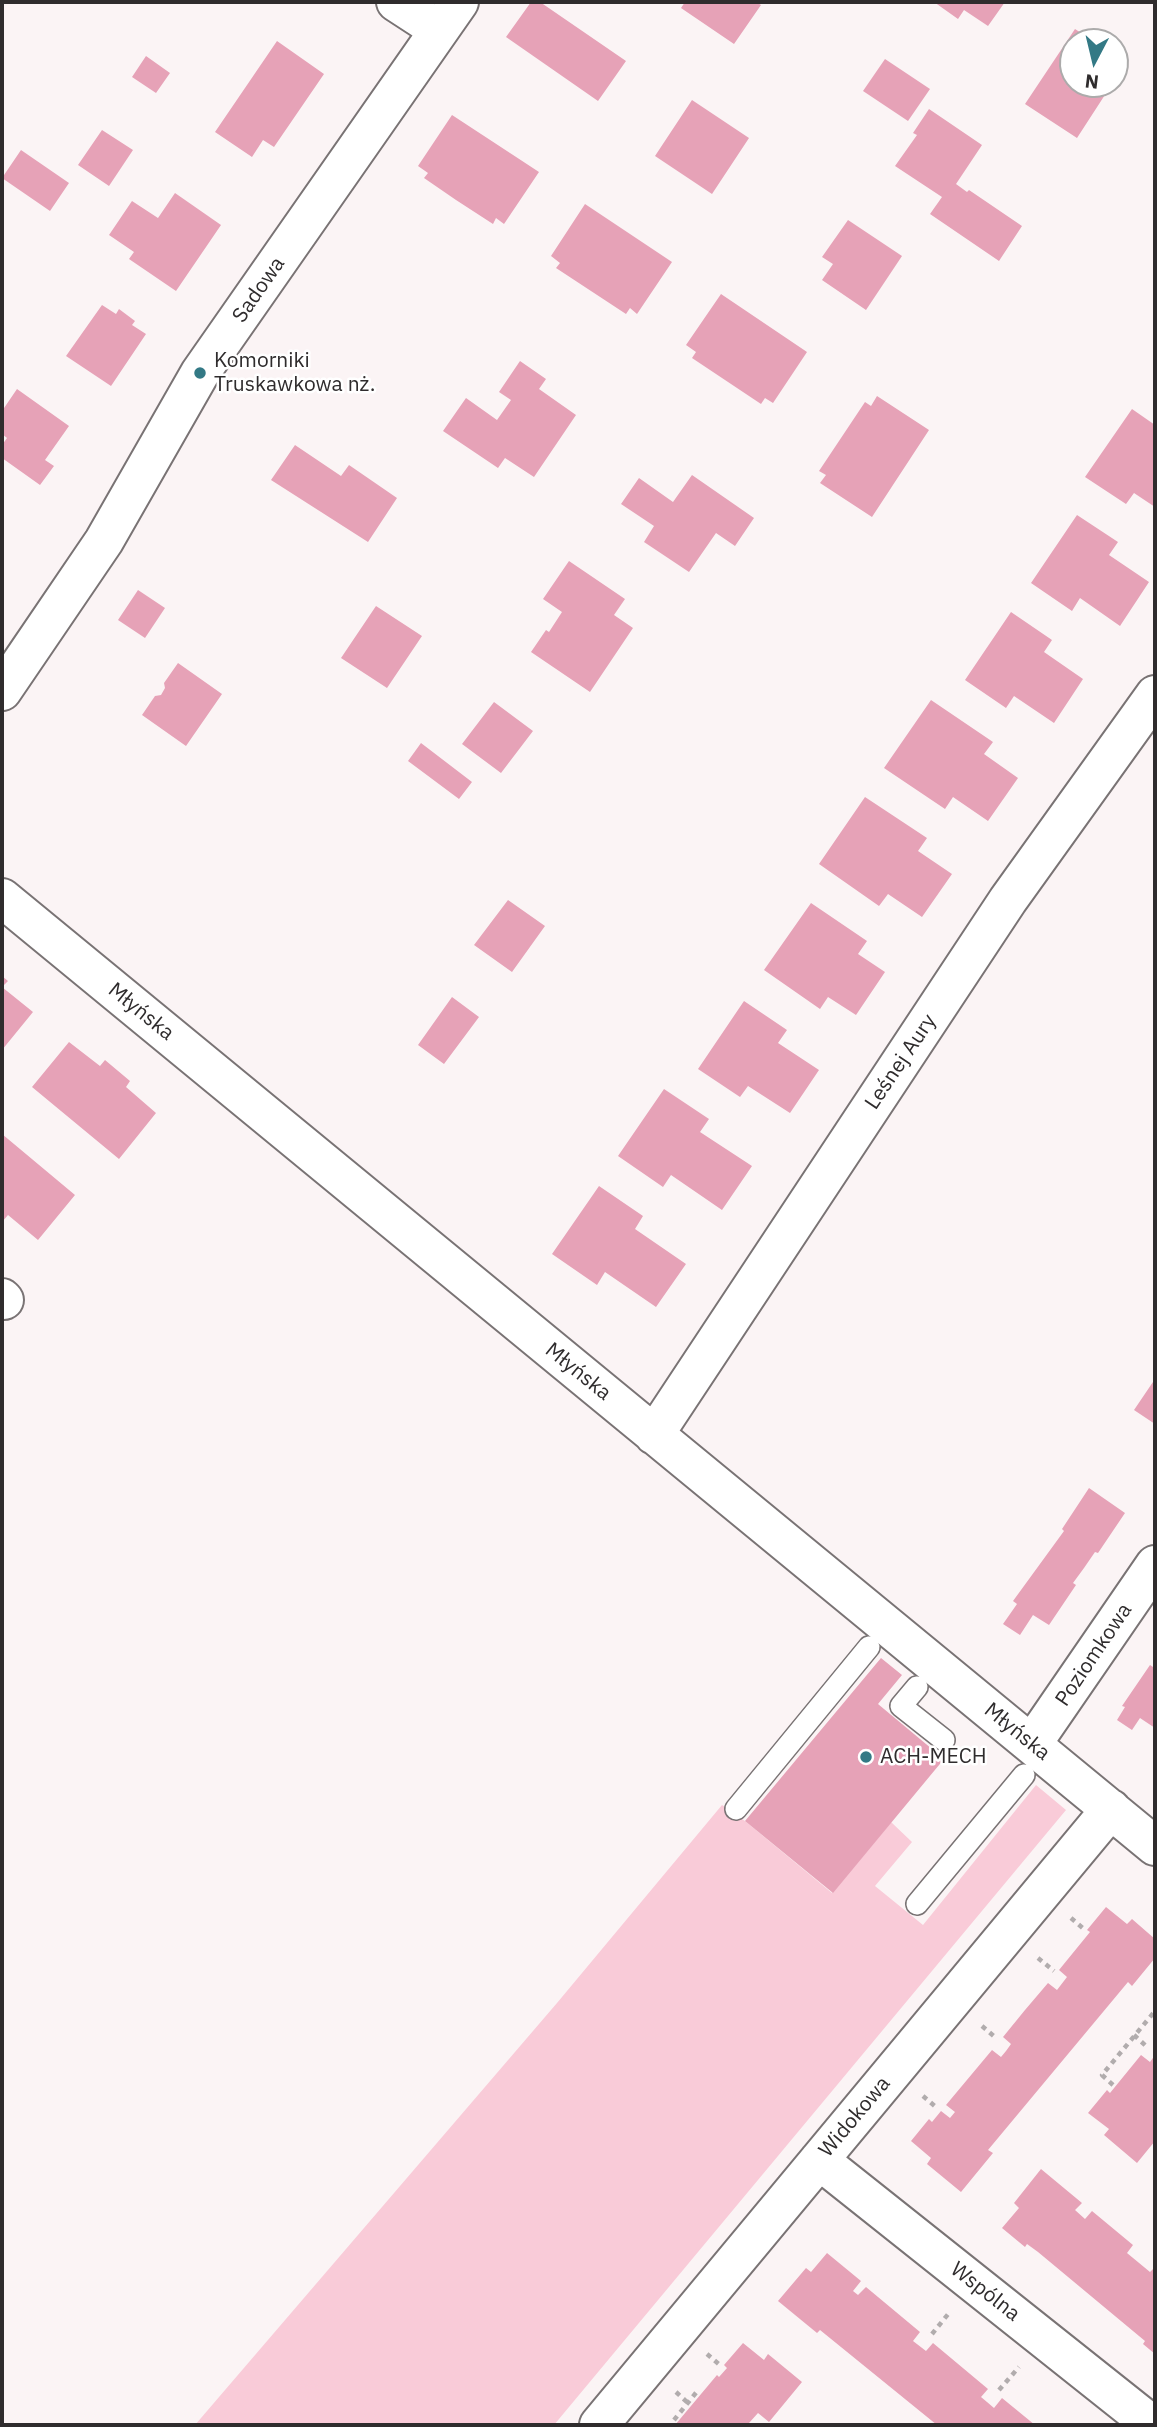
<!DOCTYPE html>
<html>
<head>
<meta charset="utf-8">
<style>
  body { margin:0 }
  #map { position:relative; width:1157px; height:2427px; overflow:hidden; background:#fbf4f5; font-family:"IBM Plex Sans",sans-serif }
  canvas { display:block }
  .frame { position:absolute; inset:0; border:4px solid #2f2c2d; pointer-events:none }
  .north { position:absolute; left:1059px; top:28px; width:70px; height:70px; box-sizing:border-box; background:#fff; border:2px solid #acabab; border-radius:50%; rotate:187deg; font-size:19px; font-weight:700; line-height:28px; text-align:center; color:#2f2c2d }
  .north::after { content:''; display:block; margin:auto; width:24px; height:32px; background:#337985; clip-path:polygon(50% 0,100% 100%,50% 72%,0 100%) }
</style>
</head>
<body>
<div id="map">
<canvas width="1157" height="2427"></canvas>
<div class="frame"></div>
<div class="north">N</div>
</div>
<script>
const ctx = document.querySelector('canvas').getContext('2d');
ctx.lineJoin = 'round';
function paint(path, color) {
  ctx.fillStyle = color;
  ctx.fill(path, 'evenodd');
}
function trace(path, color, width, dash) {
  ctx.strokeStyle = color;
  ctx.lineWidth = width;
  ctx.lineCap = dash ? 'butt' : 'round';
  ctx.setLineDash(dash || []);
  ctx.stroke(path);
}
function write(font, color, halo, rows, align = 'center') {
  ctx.font = font + ' "IBM Plex Sans",sans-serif';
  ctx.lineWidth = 5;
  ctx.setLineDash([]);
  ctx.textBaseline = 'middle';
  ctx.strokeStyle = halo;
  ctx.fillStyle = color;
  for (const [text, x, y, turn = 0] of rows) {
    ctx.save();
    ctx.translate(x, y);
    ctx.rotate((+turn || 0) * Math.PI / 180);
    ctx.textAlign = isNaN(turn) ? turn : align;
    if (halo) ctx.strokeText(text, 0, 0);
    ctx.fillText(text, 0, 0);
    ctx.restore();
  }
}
paint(new Path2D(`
  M1036 1785 1066 1810 554 2425H195L557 2003 722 1805 745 1821 832 1893 891 1822 912 1842 875 1886 923 1925Z`), '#f9cbd8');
paint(new Path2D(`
  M531 2H540L626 61 598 101 506 37Z
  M685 2H756L761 5 734 44 681 8Z
  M934 2H1005L988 26 964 10 958 19Z
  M1075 29 1095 42H1073V84H1112L1077 138 1025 104Z
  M277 41 324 74 274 147 263 140 252 157 215 132Z
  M1115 55 1127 63 1115 80Z
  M146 56 170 73 156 93 132 77Z
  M885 59 930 89 908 121 863 91Z
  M692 100 749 138 712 194 655 156Z
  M929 109 982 145 956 184 967 192 969 190 1022 226 999 261 930 214 942 197 895 166 917 135 913 133Z
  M452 115 539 172 504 224 496 218 493 224 456 200 424 178 428 173 418 166Z
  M102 130 133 150 109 186 78 165Z
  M21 150 69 183 50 211 2 178Z
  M175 193 221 225 176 291 129 259 134 252 109 235 132 201 158 218Z
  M585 204 672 262 637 314 630 308 626 314 556 268 560 263 551 256Z
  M848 220 902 256 866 310 822 280 833 264 822 257Z
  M721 294 807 352 773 403 765 398 761 404 692 358 696 352 686 345Z
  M102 305 116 314 119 309 135 321 132 325 146 334 111 386 66 356Z
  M520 361 546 379 539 389 576 415 534 477 505 458 498 468 443 431 466 398 497 420 511 400 499 392Z
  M17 389 69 426 45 460 54 466 40 485 2 458V445L7 438 2 434V411Z
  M877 396 929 430 872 517 820 483 826 475 819 471 865 402 871 406Z
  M1132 409 1155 425V507L1134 493 1126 504 1085 477Z
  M295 445 341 476 349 465 397 498 368 542 271 480Z
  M692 475 754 518 735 546 716 533 689 572 644 542 654 526 621 504 639 478 673 502Z
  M1077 515 1118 542 1109 555 1149 582 1120 626 1080 598 1072 611 1031 583Z
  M569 561 625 599 614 615 633 628 590 692 531 652 546 630 549 632 562 612 543 599Z
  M138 590 165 608 145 638 118 620Z
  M376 606 422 636 387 688 341 658Z
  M1011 612 1052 640 1044 652 1083 679 1054 723 1014 696 1006 708 965 680Z
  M178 663 222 694 186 746 142 715 155 696 161 695 165 688 164 683Z
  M931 700 993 742 984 754 1018 778 988 821 953 797 945 809 884 768Z
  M494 702 533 731 501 773 462 744Z
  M421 743 472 782 459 799 408 761Z
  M865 797 927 838 918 851 952 874 922 917 888 894 879 906 819 864Z
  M508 900 545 926 512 972 474 945Z
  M811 903 867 941 858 954 885 972 856 1015 828 997 820 1009 764 970Z
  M2 976 8 981 2 987 33 1012 2 1050Z
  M452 997 479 1017 444 1064 418 1045Z
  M744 1001 787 1030 778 1043 819 1070 790 1113 748 1086 740 1097 698 1069Z
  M69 1042 100 1066 105 1060 130 1081 126 1087 156 1113 119 1159 32 1087Z
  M664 1089 709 1119 700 1132 752 1166 722 1210 671 1175 663 1187 618 1156Z
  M2 1134 75 1195 38 1240 8 1215 2 1222Z
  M599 1186 643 1216 635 1229 686 1264 656 1307 605 1272 597 1285 552 1254Z
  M1155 1379V1424L1134 1410Z
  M1089 1488 1125 1513 1098 1553 1095 1552 1084 1568 1073 1583 1076 1585 1049 1625 1033 1615 1020 1635 1003 1624 1017 1604 1013 1601 1064 1531 1062 1529Z
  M881 1658 902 1675 878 1704 944 1759 833 1893 745 1821Z
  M1155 1663V1728L1140 1718 1132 1730 1117 1720 1125 1707 1122 1706 1150 1665 1153 1667Z
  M1106 1907 1127 1924 1132 1919 1155 1939V1958L1132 1986 1128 1982 988 2150 993 2153 961 2192 927 2164 931 2158 911 2141 929 2119 932 2122 941 2111 950 2118 955 2112 946 2105 992 2050 1001 2057 1006 2051 1011 2044 1003 2037 1025 2010 1048 1983 1057 1990 1067 1977 1059 1970 1090 1932 1087 1930Z
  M1141 2055 1150 2062 1155 2055V2141L1137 2163 1104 2135 1109 2129 1088 2113 1107 2090 1110 2093Z
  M1041 2169 1082 2203 1075 2210 1085 2219 1092 2211 1133 2245 1127 2253 1150 2272 1155 2267V2354L1143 2344 1145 2341 1038 2252 1027 2244 1025 2247 1002 2228 1019 2208 1014 2203Z
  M827 2253 861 2281 853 2291 858 2295 866 2287 920 2332 913 2341 926 2351 933 2343 988 2389 981 2397 987 2402 994 2408 1002 2398 1035 2425H937L820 2330 817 2333 778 2301 806 2268 811 2272Z
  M743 2343 764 2360 768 2354 802 2382 769 2422 758 2413 749 2423 751 2425H675L717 2375 719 2377 727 2368 724 2365Z`), '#e6a2b7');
const service = new Path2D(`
  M917 1687 901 1706 944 1740
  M736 1809 869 1647
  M917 1904 1024 1775`);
const minor = new Path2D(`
  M396 2 439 30
  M2 691 104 541 200 373 459 2
  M2 898 1155 1846
  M2 1298 4 1300
  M654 1435 1008 900 1155 695
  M1032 1744 1155 1565
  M819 2160 1141 2416 1149 2425
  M599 2425 1111 1809`);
trace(service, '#797374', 24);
trace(minor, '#797374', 42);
trace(new Path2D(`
  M1071 1918 1085 1930
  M1038 1958 1054 1971
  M982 2026 996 2038
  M1134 2035 1146 2046
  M1113 2085 1102 2075 1155 2011
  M923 2096 937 2108
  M932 2334 949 2313
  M707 2354 721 2366
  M999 2390 1019 2367
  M676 2392 688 2403
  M674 2420 699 2389`), '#b1acad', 4.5, [5, 5]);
trace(service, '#fff', 21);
trace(minor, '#fff', 38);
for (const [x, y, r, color] of [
  [200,373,7,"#337985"],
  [866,1757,7,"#337985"]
]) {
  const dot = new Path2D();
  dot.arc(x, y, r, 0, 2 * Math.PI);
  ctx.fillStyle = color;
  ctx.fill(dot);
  trace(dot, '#fff', 2.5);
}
write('21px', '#2f2c2d', '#fff', [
  ["Sadowa",259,290,-55],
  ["Młyńska",141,1012,39],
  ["Leśnej Aury",901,1062,-56],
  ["Młyńska",578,1372,39],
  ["Poziomkowa",1094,1655,-56],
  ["Młyńska",1017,1732,39],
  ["Widokowa",855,2117,-50],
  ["Wspólna",985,2292,38]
]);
write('21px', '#2f2c2d', '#fff', [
  ["Komorniki",214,361],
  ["Truskawkowa nż.",214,385],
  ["ACH-MECH",880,1757]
], 'left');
</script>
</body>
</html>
